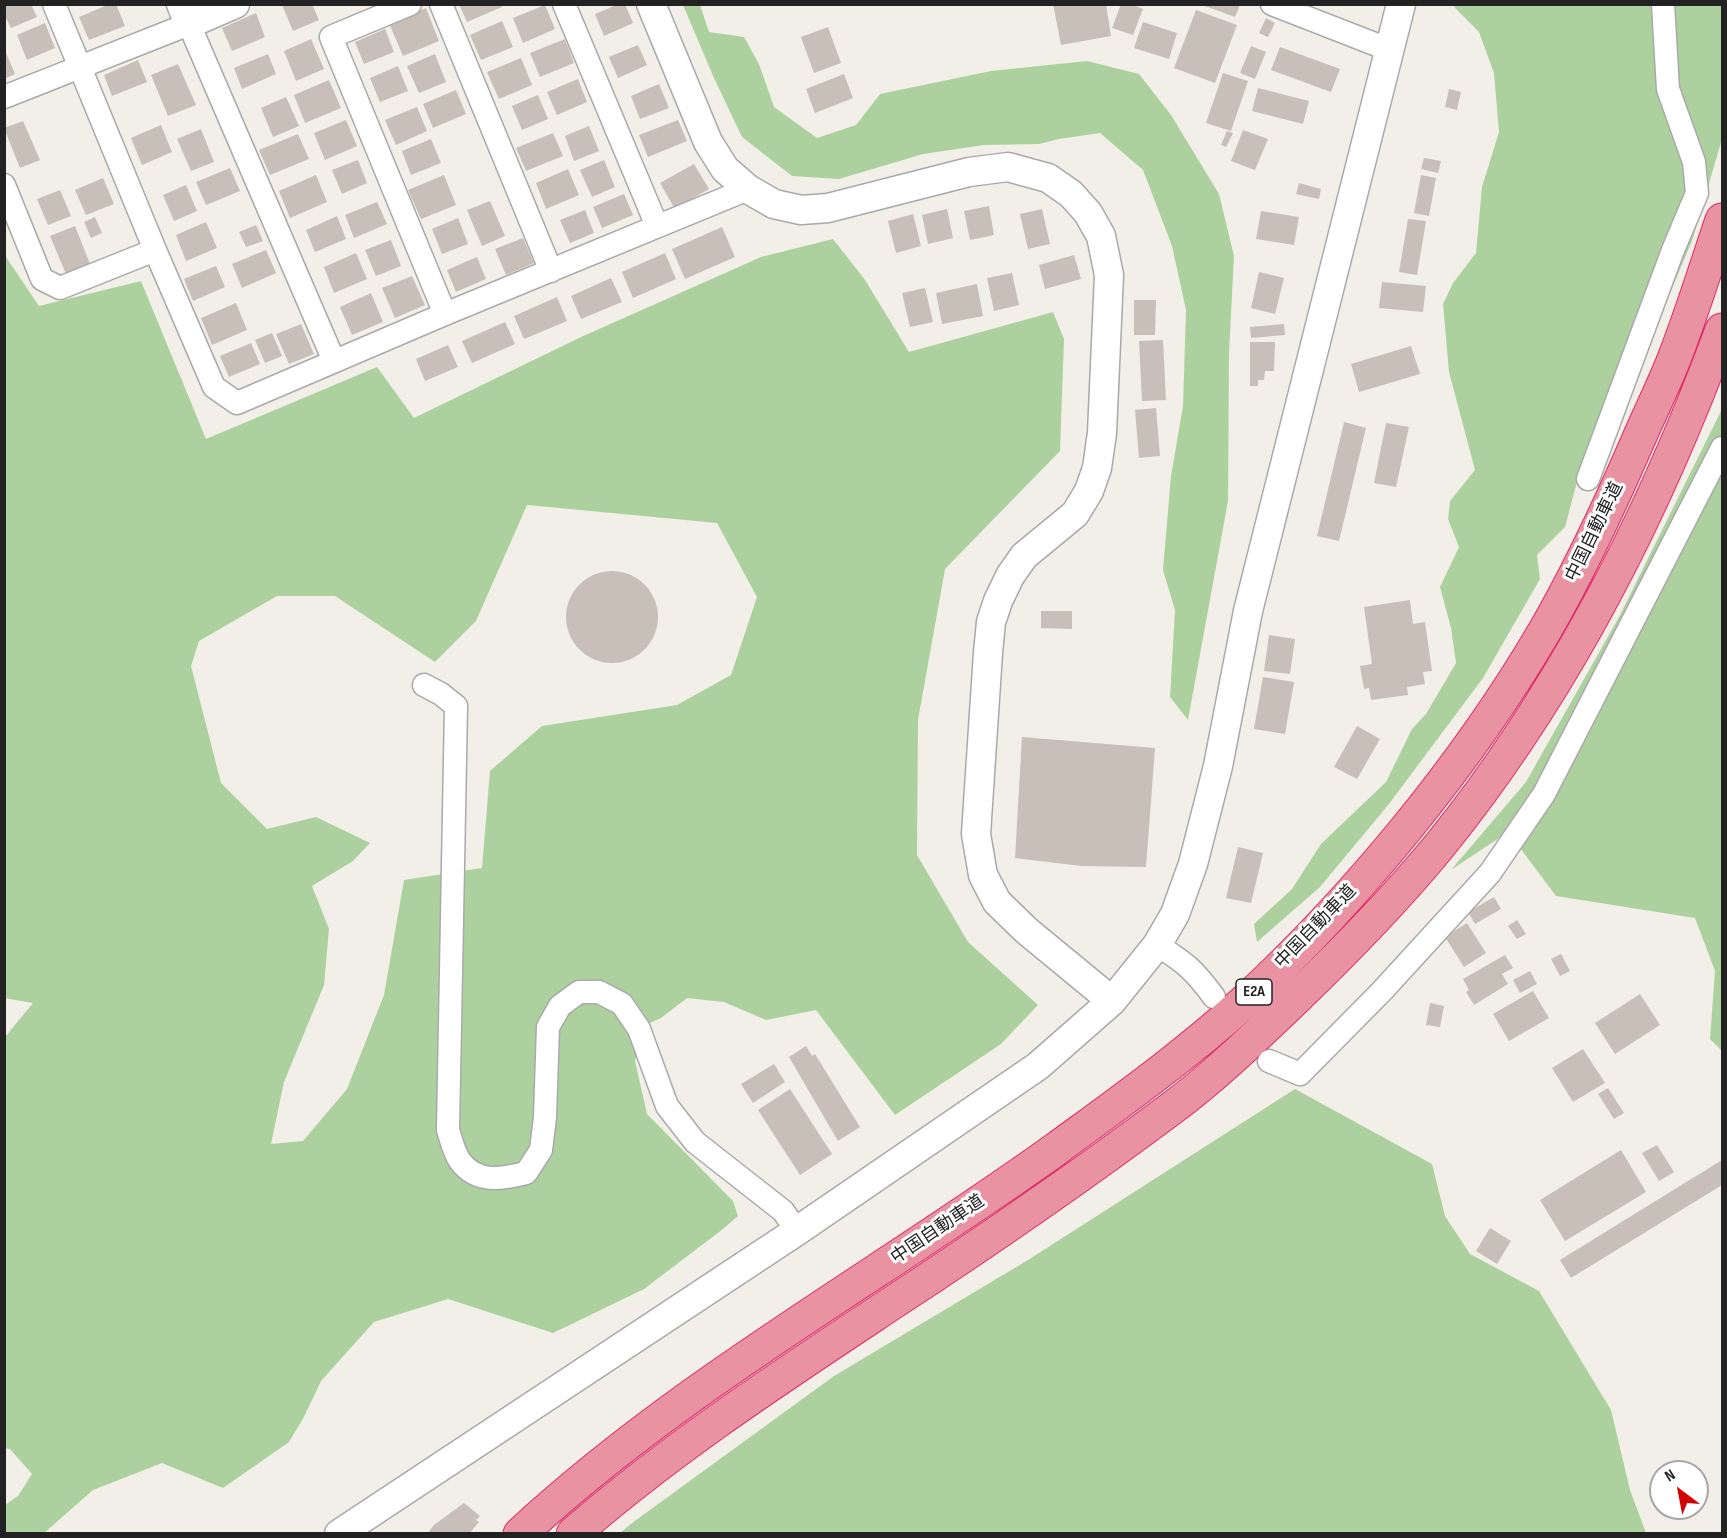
<!DOCTYPE html>
<html>
<head>
<meta charset="utf-8">
<style>
  body { margin:0 }
  #map { position:relative; width:1727px; height:1538px; overflow:hidden; background:#f2efe9; font-family:"Sofia Sans Condensed",sans-serif }
  canvas { display:block }
  .frame { position:absolute; inset:0; border:6px solid #222; pointer-events:none }
  .north { position:absolute; left:1649px; top:1460px; width:60px; height:60px; box-sizing:border-box; background:#fff; border:2px solid #a7a7a7; border-radius:50%; rotate:328deg; font-size:16px; font-weight:700; line-height:24px; text-align:center; color:#222 }
  .north::after { content:''; display:block; margin:auto; width:21px; height:27px; background:#d40000; clip-path:polygon(50% 0,100% 100%,50% 72%,0 100%) }
</style>
</head>
<body>
<div id="map">
<canvas width="1727" height="1538"></canvas>
<div class="frame"></div>
<div class="north">N</div>
</div>
<script>
const ctx = document.querySelector('canvas').getContext('2d');
ctx.lineJoin = 'round';
function paint(path, color) {
  ctx.fillStyle = color;
  ctx.fill(path, 'evenodd');
}
function trace(path, color, width, dash) {
  ctx.strokeStyle = color;
  ctx.lineWidth = width;
  ctx.lineCap = dash ? 'butt' : 'round';
  ctx.setLineDash(dash || []);
  ctx.stroke(path);
}
function write(font, color, halo, rows, align = 'center') {
  ctx.font = font + ' "Sofia Sans Condensed","Noto Sans JP",sans-serif';
  ctx.lineWidth = 6;
  ctx.setLineDash([]);
  ctx.textBaseline = 'middle';
  ctx.strokeStyle = halo;
  ctx.fillStyle = color;
  for (const [text, x, y, turn = 0] of rows) {
    ctx.save();
    ctx.translate(x, y);
    ctx.rotate((+turn || 0) * Math.PI / 180);
    ctx.textAlign = isNaN(turn) ? turn : align;
    if (halo) ctx.strokeText(text, 0, 0);
    ctx.fillText(text, 0, 0);
    ctx.restore();
  }
}
paint(new Path2D(`
  M683 5H700L709 32 744 37 759 64 774 107 817 138 856 125 880 94 991 71 1087 61 1139 74 1171 115 1219 194 1234 256 1229 354 1228 501 1188 720 1170 697 1175 610 1163 570 1171 476 1183 406 1186 310 1172 246 1143 170 1100 133 1059 139 1039 144 984 145 923 154 839 179 792 176 742 137 714 78Z
  M1454 5H1722V139L1692 241 1650 340 1585 452 1565 527 1537 555 1540 579 1483 678 1389 804 1320 887 1257 942 1254 924 1292 889 1321 844 1386 782 1412 729 1426 714 1456 663 1451 628 1440 587 1459 547 1448 519 1450 501 1475 470 1449 372 1443 304 1453 283 1476 253 1482 187 1499 132 1494 73 1479 32 1455 8Z
  M833 239 865 280 909 352 1053 312 1064 339 1060 451 945 569 918 720 917 855 968 942 1038 1005 1001 1044 895 1115 816 1010 766 1020 724 1002 687 998 661 1018 643 1026 635 1061 647 1114 733 1201 738 1216 723 1229 644 1289 553 1333 448 1299 374 1322 321 1381 304 1417 289 1442 223 1488 162 1463 93 1490 43 1534 4 1533 5 1505 18 1496 32 1474 10 1449 5 1448V1037L33 1003 4 998V254L39 306 141 281 206 439 377 367 414 418 581 337 761 257ZM527 505 717 523 757 597 731 675 677 705 542 726 490 771 482 868 404 880 384 995 347 1089 303 1141 271 1144 284 1082 324 985 329 929 312 886 353 861 370 843 316 817 267 829 221 783 191 666 199 641 277 596H335L435 662 476 621Z
  M1722 409V1051L1710 1039 1715 971 1695 918 1556 896 1508 832 1451 870 1526 782 1619 617Z
  M1295 1089 1432 1164 1445 1216 1470 1254 1539 1291 1611 1410 1630 1490 1646 1533H620L632 1523 834 1376 1028 1260Z`), '#add19e');
paint(new Path2D(`
  M4 4H31L37 17 11 28 4 14Z
  M110 4H116L125 26 89 40 79 17Z
  M312 4 319 20 293 31 282 5Z
  M459 4H501L502 7 467 22Z
  M619 4H625L633 23 604 36 595 14Z
  M1053 4H1106L1111 36 1061 45Z
  M1121 4H1131L1143 9 1133 35 1112 28Z
  M1238 4 1240 5 1235 17 1202 5Z
  M545 5 555 29 523 43 513 18Z
  M426 8 439 41 403 56 389 23Z
  M1196 10 1237 25 1215 83 1174 68Z
  M256 13 265 37 232 51 222 28Z
  M1266 18 1275 23 1268 37 1259 33Z
  M502 21 513 47 481 60 470 35Z
  M1143 22 1177 33 1169 59 1134 48Z
  M45 23 55 48 27 60 17 35Z
  M828 27 841 63 814 73 801 37Z
  M385 29 394 52 364 64 355 42Z
  M311 39 324 69 296 81 284 51Z
  M565 39 574 63 540 77 530 53Z
  M638 45 647 65 618 78 609 57Z
  M1251 46 1266 52 1255 79 1240 73Z
  M1280 47 1340 69 1331 92 1271 70Z
  M4 48 15 74 4 79Z
  M268 54 276 74 242 89 234 68Z
  M435 54 446 82 419 93 407 66Z
  M521 58 532 85 499 99 487 72Z
  M138 60 147 82 112 96 104 75Z
  M178 64 196 105 168 116 151 75Z
  M398 66 408 91 380 102 370 78Z
  M1223 73 1248 81 1231 131 1206 123Z
  M844 74 853 98 815 113 806 89Z
  M578 79 587 102 557 115 547 92Z
  M329 80 341 108 305 123 294 95Z
  M659 84 669 108 640 119 631 96Z
  M1258 88 1309 101 1303 124 1252 111Z
  M1449 89 1461 92 1457 110 1445 107Z
  M456 90 466 114 433 128 423 104Z
  M538 95 548 119 522 130 512 106Z
  M286 97 299 126 273 137 261 108Z
  M417 107 427 131 396 145 385 120Z
  M346 120 357 146 325 160 314 133Z
  M678 120 687 141 648 157 639 135Z
  M23 121 40 160 20 168 4 128Z
  M161 125 172 152 142 165 131 138Z
  M589 126 599 151 574 161 565 136Z
  M201 129 214 162 191 171 177 139Z
  M1243 130 1268 139 1255 170 1231 161Z
  M1227 131 1233 133 1226 147 1221 145Z
  M553 133 563 156 526 171 516 148Z
  M298 134 309 159 270 175 259 150Z
  M431 139 441 163 411 175 402 151Z
  M1424 158 1441 161 1438 173 1421 169Z
  M358 160 367 183 342 194 332 170Z
  M604 160 615 187 592 197 580 170Z
  M694 164 709 189 675 209 660 183Z
  M230 168 240 191 206 205 196 182Z
  M568 169 579 195 546 209 536 183Z
  M316 175 327 202 290 218 279 191Z
  M444 175 456 205 421 219 408 190Z
  M1421 175 1436 178 1429 216 1414 213Z
  M103 178 114 204 86 215 75 190Z
  M1299 183 1321 189 1319 199 1296 194Z
  M186 185 197 211 174 221 163 195Z
  M60 190 71 216 48 225 37 199Z
  M624 194 633 215 602 228 593 207Z
  M490 201 505 236 482 246 467 210Z
  M377 202 387 224 354 238 345 215Z
  M989 206 994 235 970 240 964 211Z
  M947 209 953 238 928 244 922 215Z
  M1042 209 1050 244 1028 249 1020 214Z
  M585 210 594 233 570 243 560 220Z
  M1261 211 1299 217 1294 245 1256 239Z
  M913 214 921 246 896 253 888 221Z
  M337 216 346 239 315 252 306 230Z
  M95 217 102 233 91 238 84 222Z
  M458 218 468 244 442 254 432 229Z
  M1408 219 1426 221 1417 275 1399 272Z
  M206 222 217 248 186 261 176 235Z
  M256 225 263 241 246 247 239 232Z
  M75 226 90 264 66 274 50 236Z
  M722 227 735 257 685 279 672 249Z
  M523 238 534 263 506 275 495 249Z
  M391 240 401 266 376 276 365 250Z
  M266 250 276 273 242 288 232 264Z
  M356 253 367 279 334 293 324 267Z
  M665 253 676 279 633 298 622 272Z
  M1074 255 1081 279 1045 289 1039 265Z
  M477 257 486 279 456 292 447 270Z
  M216 266 225 287 193 301 184 279Z
  M1259 272 1284 278 1275 314 1251 308Z
  M1012 273 1019 305 994 311 987 278Z
  M412 276 425 305 395 318 382 288Z
  M611 278 622 302 581 319 571 296Z
  M1382 282 1426 286 1423 312 1379 308Z
  M977 284 983 316 942 324 936 293Z
  M925 288 933 322 910 327 902 293Z
  M371 293 383 322 352 335 340 307Z
  M557 297 567 321 524 339 514 316Z
  M1134 300H1156L1155 335H1134Z
  M236 303 247 330 212 345 201 318Z
  M505 322 515 344 472 363 462 341Z
  M301 324 314 354 289 364 276 334Z
  M1284 324 1285 335 1251 338 1250 327Z
  M272 333 282 356 265 363 255 340Z
  M1163 340 1166 400 1142 401 1139 341Z
  M1250 342H1275L1274 371H1265L1264 380H1258V386H1250Z
  M251 343 260 364 229 377 220 356Z
  M448 345 458 367 425 381 416 359Z
  M1411 346 1420 374 1359 392 1351 364Z
  M1156 408 1160 456 1139 458 1135 410Z
  M1344 422 1366 428 1339 541 1317 536Z
  M1386 423 1409 427 1396 487 1374 483Z
  M566 617a46 46 0 1 1 92 0a46 46 0 1 1-92 0Z
  M1410 600 1413 624 1425 622 1432 671 1423 672 1425 684 1407 687 1408 695 1371 700 1369 688 1364 689 1360 666 1372 664 1364 607Z
  M1041 611H1072V629L1041 628Z
  M1269 635 1295 639 1290 674 1264 671Z
  M1263 677 1294 682 1285 734 1254 729Z
  M1357 726 1380 739 1357 779 1334 767Z
  M1022 737 1155 748 1146 867 1081 866 1015 858Z
  M1238 847 1263 853 1251 903 1226 898Z
  M1494 897 1501 909 1475 924 1468 912Z
  M1517 920 1526 934 1517 939 1508 926Z
  M1467 923 1486 953 1464 967 1445 937Z
  M1561 954 1570 971 1560 976 1551 959Z
  M1505 955 1513 968 1502 974 1508 984 1474 1005 1466 992 1469 990 1463 979Z
  M1530 971 1537 984 1520 993 1513 980Z
  M1533 991 1549 1018 1509 1041 1493 1014Z
  M1640 994 1660 1025 1615 1054 1595 1023Z
  M1430 1003 1444 1006 1440 1027 1426 1025Z
  M806 1046 812 1056 815 1054 860 1127 838 1141 789 1057Z
  M1583 1049 1605 1083 1573 1102 1552 1068Z
  M774 1064 785 1082 753 1103 741 1084Z
  M1608 1088 1624 1113 1614 1119 1598 1094Z
  M790 1089 832 1154 800 1175 758 1110Z
  M1657 1145 1674 1172 1659 1181 1642 1153Z
  M1621 1150 1646 1192 1565 1241 1540 1200Z
  M1722 1160V1185L1571 1278 1560 1260Z
  M1490 1228 1511 1241 1497 1264 1476 1251Z
  M464 1503 480 1516 476 1520 479 1522 469 1534H427L434 1525Z`), '#c7bfb8');
const minor = new Path2D(`
  M54 4 155 250
  M410 4 331 37 445 314
  M441 4 551 271
  M564 4 657 226
  M1272 4 1390 50
  M4 97 189 24 334 361
  M4 185 42 279 60 288 155 250 214 387 237 403 445 314 748 189
  M1588 479 1673 250 1697 193 1694 162 1668 89 1663 4
  M424 685 441 694 456 706 448 1130C451 1139 454 1153 460 1161 477 1184 502 1179 526 1173L541 1150 545 1117 548 1027 560 1006 579 992H599L622 1004 639 1029 667 1106 695 1142 783 1211 797 1231
  M1157 945C1186 963 1194 970 1214 997
  M1269 1061 1300 1074 1382 991 1490 873 1544 794 1722 448`);
const tertiary = new Path2D(`
  M181 4 189 24 235 4
  M651 4 708 142 725 169 748 189 774 204 801 210 828 208 969 172 1008 167 1048 178 1071 194 1088 213 1101 236 1109 275 1102 433 1097 468 1089 491 1075 514 1024 556 1010 576 998 601 991 622 988 653 976 834 983 875 997 902 1027 931 1112 1001
  M339 1534 797 1231 1038 1066 1112 1001 1157 945 1175 914 1193 864 1218 766 1248 611 1401 4`);
const motorway = new Path2D(`
  M520 1534C682 1384 878 1277 1056 1149 1120 1102 1186 1055 1244 1002 1357 897 1466 765 1544 632 1579 572 1609 507 1637 443 1649 415 1663 387 1674 359 1692 313 1706 267 1722 220
  M573 1534C673 1447 782 1376 892 1303 987 1241 1081 1176 1172 1108 1215 1076 1255 1037 1294 1000 1345 951 1395 900 1440 845 1564 692 1654 514 1722 330`);
trace(minor, '#a9a9a9', 25);
trace(tertiary, '#a9a9a9', 31);
trace(motorway, '#dc2a67', 35);
trace(minor, '#fff', 22);
trace(tertiary, '#fff', 28);
trace(motorway, '#e892a2', 33);
for (const [x, y, w] of [
  [1254,992,36]
]) {
  const box = new Path2D();
  box.roundRect(x - w / 2, y - 13, w, 26, 4.5);
  ctx.fillStyle = '#fff';
  ctx.fill(box);
  trace(box, '#222', 1.5);
}
write('bold 16px', '#222', null, [
  ["E2A",1254,992]
]);
write('18px', '#222', '#fff', [
  ["中国自動車道",1595,532,-64],
  ["中国自動車道",1316,927,-46],
  ["中国自動車道",938,1230,-34]
]);
</script>
</body>
</html>
